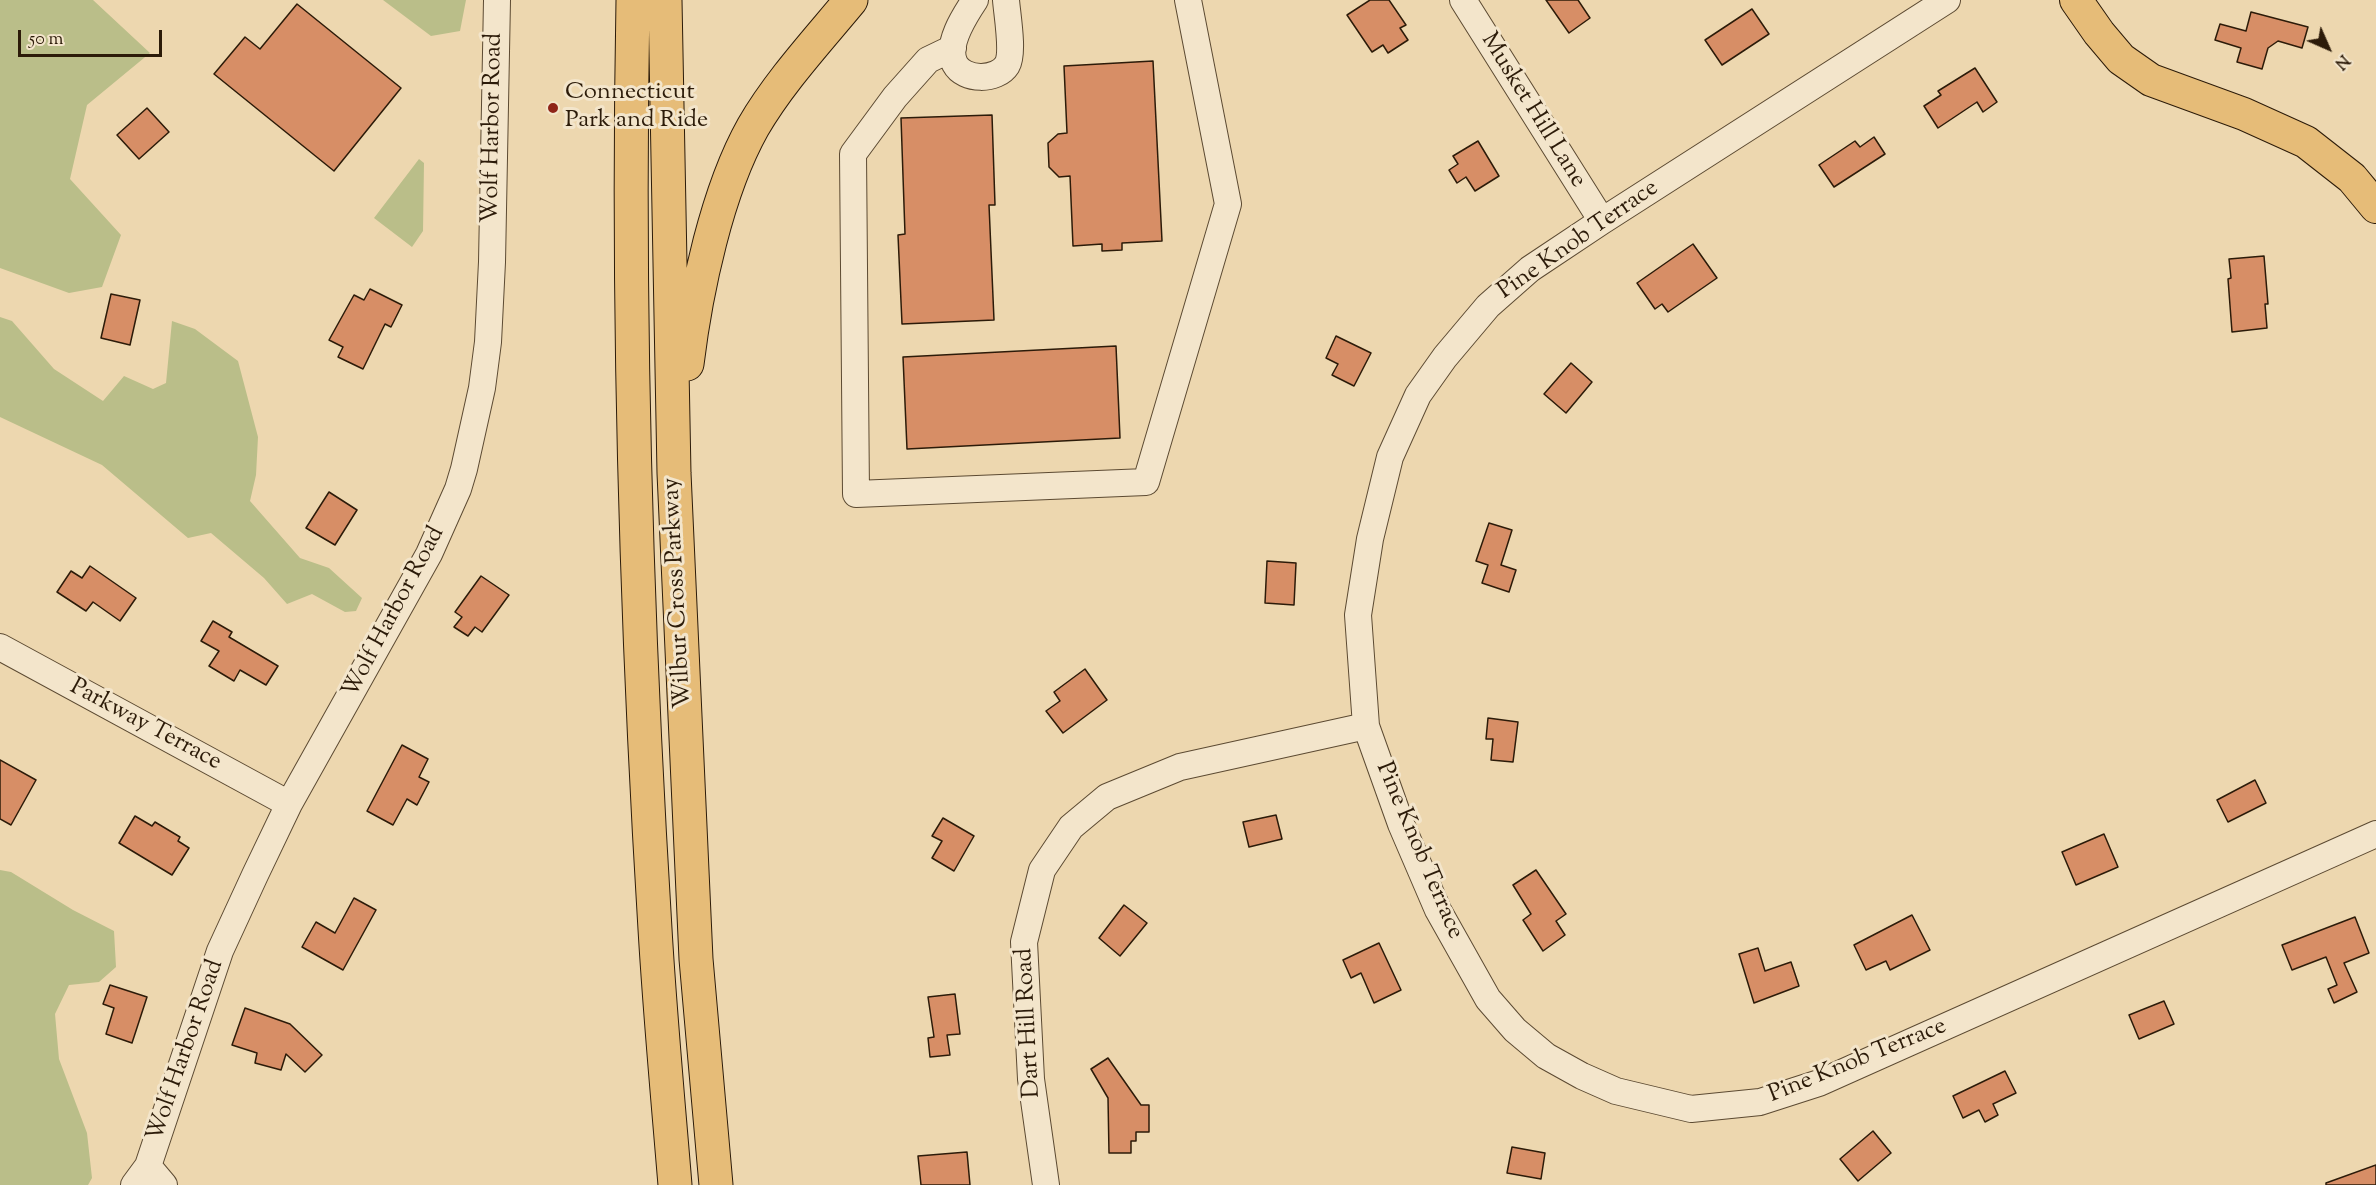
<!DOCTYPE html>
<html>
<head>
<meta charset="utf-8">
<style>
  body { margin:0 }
  #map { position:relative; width:2376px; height:1185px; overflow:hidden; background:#edd7af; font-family:"Sorts Mill Goudy",serif }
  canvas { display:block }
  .north { position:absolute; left:2298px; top:18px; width:60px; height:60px; -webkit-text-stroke:4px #f3e5cb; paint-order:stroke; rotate:135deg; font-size:16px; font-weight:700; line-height:24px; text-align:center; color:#2c1b09 }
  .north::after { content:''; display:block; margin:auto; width:21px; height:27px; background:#2c1b09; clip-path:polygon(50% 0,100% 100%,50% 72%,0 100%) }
  .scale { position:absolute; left:18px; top:30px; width:144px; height:27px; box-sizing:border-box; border:3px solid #2c1b09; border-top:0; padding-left:8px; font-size:18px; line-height:21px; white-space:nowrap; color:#2c1b09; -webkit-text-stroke:4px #f3e5cb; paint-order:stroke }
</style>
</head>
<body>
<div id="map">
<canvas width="2376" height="1185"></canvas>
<div class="north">N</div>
<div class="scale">50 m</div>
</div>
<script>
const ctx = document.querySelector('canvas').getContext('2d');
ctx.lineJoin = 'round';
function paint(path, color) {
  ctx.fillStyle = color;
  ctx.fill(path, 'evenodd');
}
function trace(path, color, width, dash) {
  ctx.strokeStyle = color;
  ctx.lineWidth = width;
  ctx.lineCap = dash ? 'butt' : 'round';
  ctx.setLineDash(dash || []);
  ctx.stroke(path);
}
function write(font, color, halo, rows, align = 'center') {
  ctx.font = font + ' "Sorts Mill Goudy",serif';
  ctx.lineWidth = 6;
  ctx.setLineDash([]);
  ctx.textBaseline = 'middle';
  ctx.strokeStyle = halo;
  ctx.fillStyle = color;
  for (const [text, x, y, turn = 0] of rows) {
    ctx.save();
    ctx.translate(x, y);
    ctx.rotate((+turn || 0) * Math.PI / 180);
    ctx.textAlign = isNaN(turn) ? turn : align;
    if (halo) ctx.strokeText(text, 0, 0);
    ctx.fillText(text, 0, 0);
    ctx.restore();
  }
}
paint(new Path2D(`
  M0 0H93L150 53 87 105 70 179 121 235 102 287 69 293 0 268Z
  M383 0H466L460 31 431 36Z
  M419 159 424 163 423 231 412 247 374 218Z
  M0 317 12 321 54 369 103 401 124 376 153 389 166 383 172 321 195 329 238 361 258 437 256 475 250 501 300 558 329 568 362 598 356 611 345 612 312 594 287 604 264 578 211 533 188 538 102 465 0 417Z
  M0 870 11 872 73 910 114 931 116 967 99 982 69 985 55 1014 59 1059 87 1133 92 1178 88 1185H0Z`), '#babe89');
const building = new Path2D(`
  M1370 0H1389L1406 25 1400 28 1408 40 1388 53 1383 45 1372 52 1347 15Z
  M1546 0H1578L1590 18 1569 33Z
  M297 4 401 88 334 171 214 74 245 37 260 49Z
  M1752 9 1769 34 1722 65 1705 40Z
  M2251 12 2308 27 2302 48 2278 41 2268 48 2262 69 2237 62 2241 48 2215 40 2220 24 2246 31Z
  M1153 61 1162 241 1122 243V250L1102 251V244L1073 246 1070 176 1059 177 1049 167 1048 143 1058 134 1067 133 1064 66Z
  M1975 68 1997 102 1983 112 1977 102 1938 128 1924 106 1941 95 1938 91Z
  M147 108 169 132 139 159 117 135Z
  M992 115 995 205H989L994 320 902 324 898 235 905 234 901 118Z
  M1874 137 1885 154 1834 187 1819 165 1855 141 1860 147Z
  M1478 141 1499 176 1475 191 1466 177 1457 183 1449 170 1458 164 1453 156Z
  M1693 244 1717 278 1668 312 1662 304 1655 309 1637 283Z
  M2264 256 2268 304H2265L2267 328 2232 332 2228 279 2231 278 2229 259Z
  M370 289 402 305 391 327 385 324 363 369 338 357 343 347 329 340 354 295 364 300Z
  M111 294 140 300 130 345 101 338Z
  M1336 336 1371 353 1354 386 1332 375 1338 364 1326 358Z
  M1116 346 1120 438 907 449 903 357Z
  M1571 363 1592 382 1566 413 1544 394Z
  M329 492 357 510 335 545 306 528Z
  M1489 523 1512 530 1501 565 1516 570 1509 592 1482 583 1488 565 1476 561Z
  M1267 561 1296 563 1294 605 1265 603Z
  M90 566 136 598 120 621 93 602 86 611 57 592 71 571 82 578Z
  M481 576 509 595 482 632 475 627 468 636 454 627 462 617 455 612Z
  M213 621 232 632 229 637 278 666 266 685 240 670 234 681 209 666 219 651 201 641Z
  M1085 669 1107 700 1063 733 1046 711 1060 701 1054 692Z
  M1488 718 1518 722 1513 762 1491 760 1493 739H1486Z
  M402 745 428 759 419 777 429 782 417 805 407 799 393 825 367 811Z
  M0 760 36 780 11 825 0 819Z
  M2255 780 2266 803 2228 822 2217 800Z
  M1276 815 1282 839 1249 847 1243 822Z
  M135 816 152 826 155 822 180 837 178 841 189 848 172 875 119 843Z
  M943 818 974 836 954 871 932 858 942 841 932 836Z
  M2104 834 2118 867 2076 885 2062 852Z
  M1536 870 1566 914 1556 921 1565 935 1543 951 1523 920 1531 914 1513 885Z
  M354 898 376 910 343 970 302 947 316 922 335 933Z
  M1124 905 1147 923 1120 956 1099 938Z
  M1912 915 1930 950 1890 970 1886 961 1866 970 1854 945Z
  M2355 917 2369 953 2344 963 2357 992 2334 1003 2328 989 2337 985 2326 957 2292 970 2282 945Z
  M1379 943 1401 990 1374 1003 1361 973 1351 978 1343 960Z
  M1758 948 1765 971 1791 962 1799 986 1754 1003 1739 954Z
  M110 985 147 997 132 1043 106 1034 114 1008 103 1004Z
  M955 994 960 1034 947 1035 950 1055 930 1057 928 1038 934 1037 928 997Z
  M2164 1001 2174 1024 2139 1039 2129 1015Z
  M245 1008 290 1024 322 1055 305 1072 286 1054 281 1070 255 1063 257 1053 232 1045Z
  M1108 1058 1141 1105H1149V1132H1136V1141H1131V1153H1109L1108 1098 1091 1069Z
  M2005 1071 2016 1093 1993 1104 1998 1115 1985 1122 1979 1110 1963 1118 1953 1096Z
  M1873 1131 1891 1153 1858 1181 1840 1159Z
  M1512 1147 1545 1153 1541 1179 1507 1173Z
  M967 1152 970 1185H921L918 1156Z
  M2376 1165V1185H2326V1183Z`);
paint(building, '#d78e66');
trace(building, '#2c1b09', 1.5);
const minor = new Path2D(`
  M975 0C965 15 945 45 955 64 964 81 997 81 1007 65 1014 53 1007 14 1006 0
  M1463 0 1602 221
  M1947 0 1602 221 1530 269 1488 306 1445 357 1418 395 1390 457 1370 539 1358 615 1366 726 1401 824 1438 910 1488 999 1515 1030 1546 1056 1582 1076 1616 1091 1691 1109 1760 1102 1819 1083 2376 834
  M953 48 928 60 895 97 853 154 856 494 1146 482 1228 204 1188 0
  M0 647 289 804
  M148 1166 164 1185
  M134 1185 148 1166 220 951 255 875 289 804 429 554 458 489 464 469 482 388 488 342 492 262 497 0
  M1046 1185 1031 1079 1024 942 1042 870 1071 827 1107 797 1180 767 1366 726`);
const major = new Path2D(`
  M2076 0 2099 33 2121 59 2151 80 2244 114 2306 142 2352 178 2376 207`);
const highway = new Path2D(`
  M633 0C627 310 636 620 655 929 660 1015 668 1100 675 1185
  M665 0 674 473 696 959 716 1185
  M687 364C696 290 717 191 753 127 779 82 818 40 851 0`);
trace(minor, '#5c4a32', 28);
trace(major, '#2c1b09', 34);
trace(highway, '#2c1b09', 35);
trace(minor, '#f3e5cb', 26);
trace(major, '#e6bc78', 32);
trace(highway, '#e6bc78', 33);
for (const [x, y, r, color] of [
  [553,108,6,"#8f2418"]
]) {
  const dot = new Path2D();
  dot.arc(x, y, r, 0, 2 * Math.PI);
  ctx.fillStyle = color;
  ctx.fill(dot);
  trace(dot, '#f3e5cb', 2);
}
write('24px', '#2c1b09', '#f3e5cb', [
  ["Connecticut",565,94],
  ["Park and Ride",565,122]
], 'left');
write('24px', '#2c1b09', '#f3e5cb', [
  ["Musket Hill Lane",1532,111,58],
  ["Wolf Harbor Road",494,128,-89],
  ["Pine Knob Terrace",1579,241,-35],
  ["Wilbur Cross Parkway",679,593,-93],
  ["Wolf Harbor Road",395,613,-62],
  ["Parkway Terrace",145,726,28],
  ["Pine Knob Terrace",1418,851,67],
  ["Dart Hill Road",1030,1023,-93],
  ["Wolf Harbor Road",187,1051,-71],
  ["Pine Knob Terrace",1858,1062,-22]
]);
</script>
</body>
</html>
